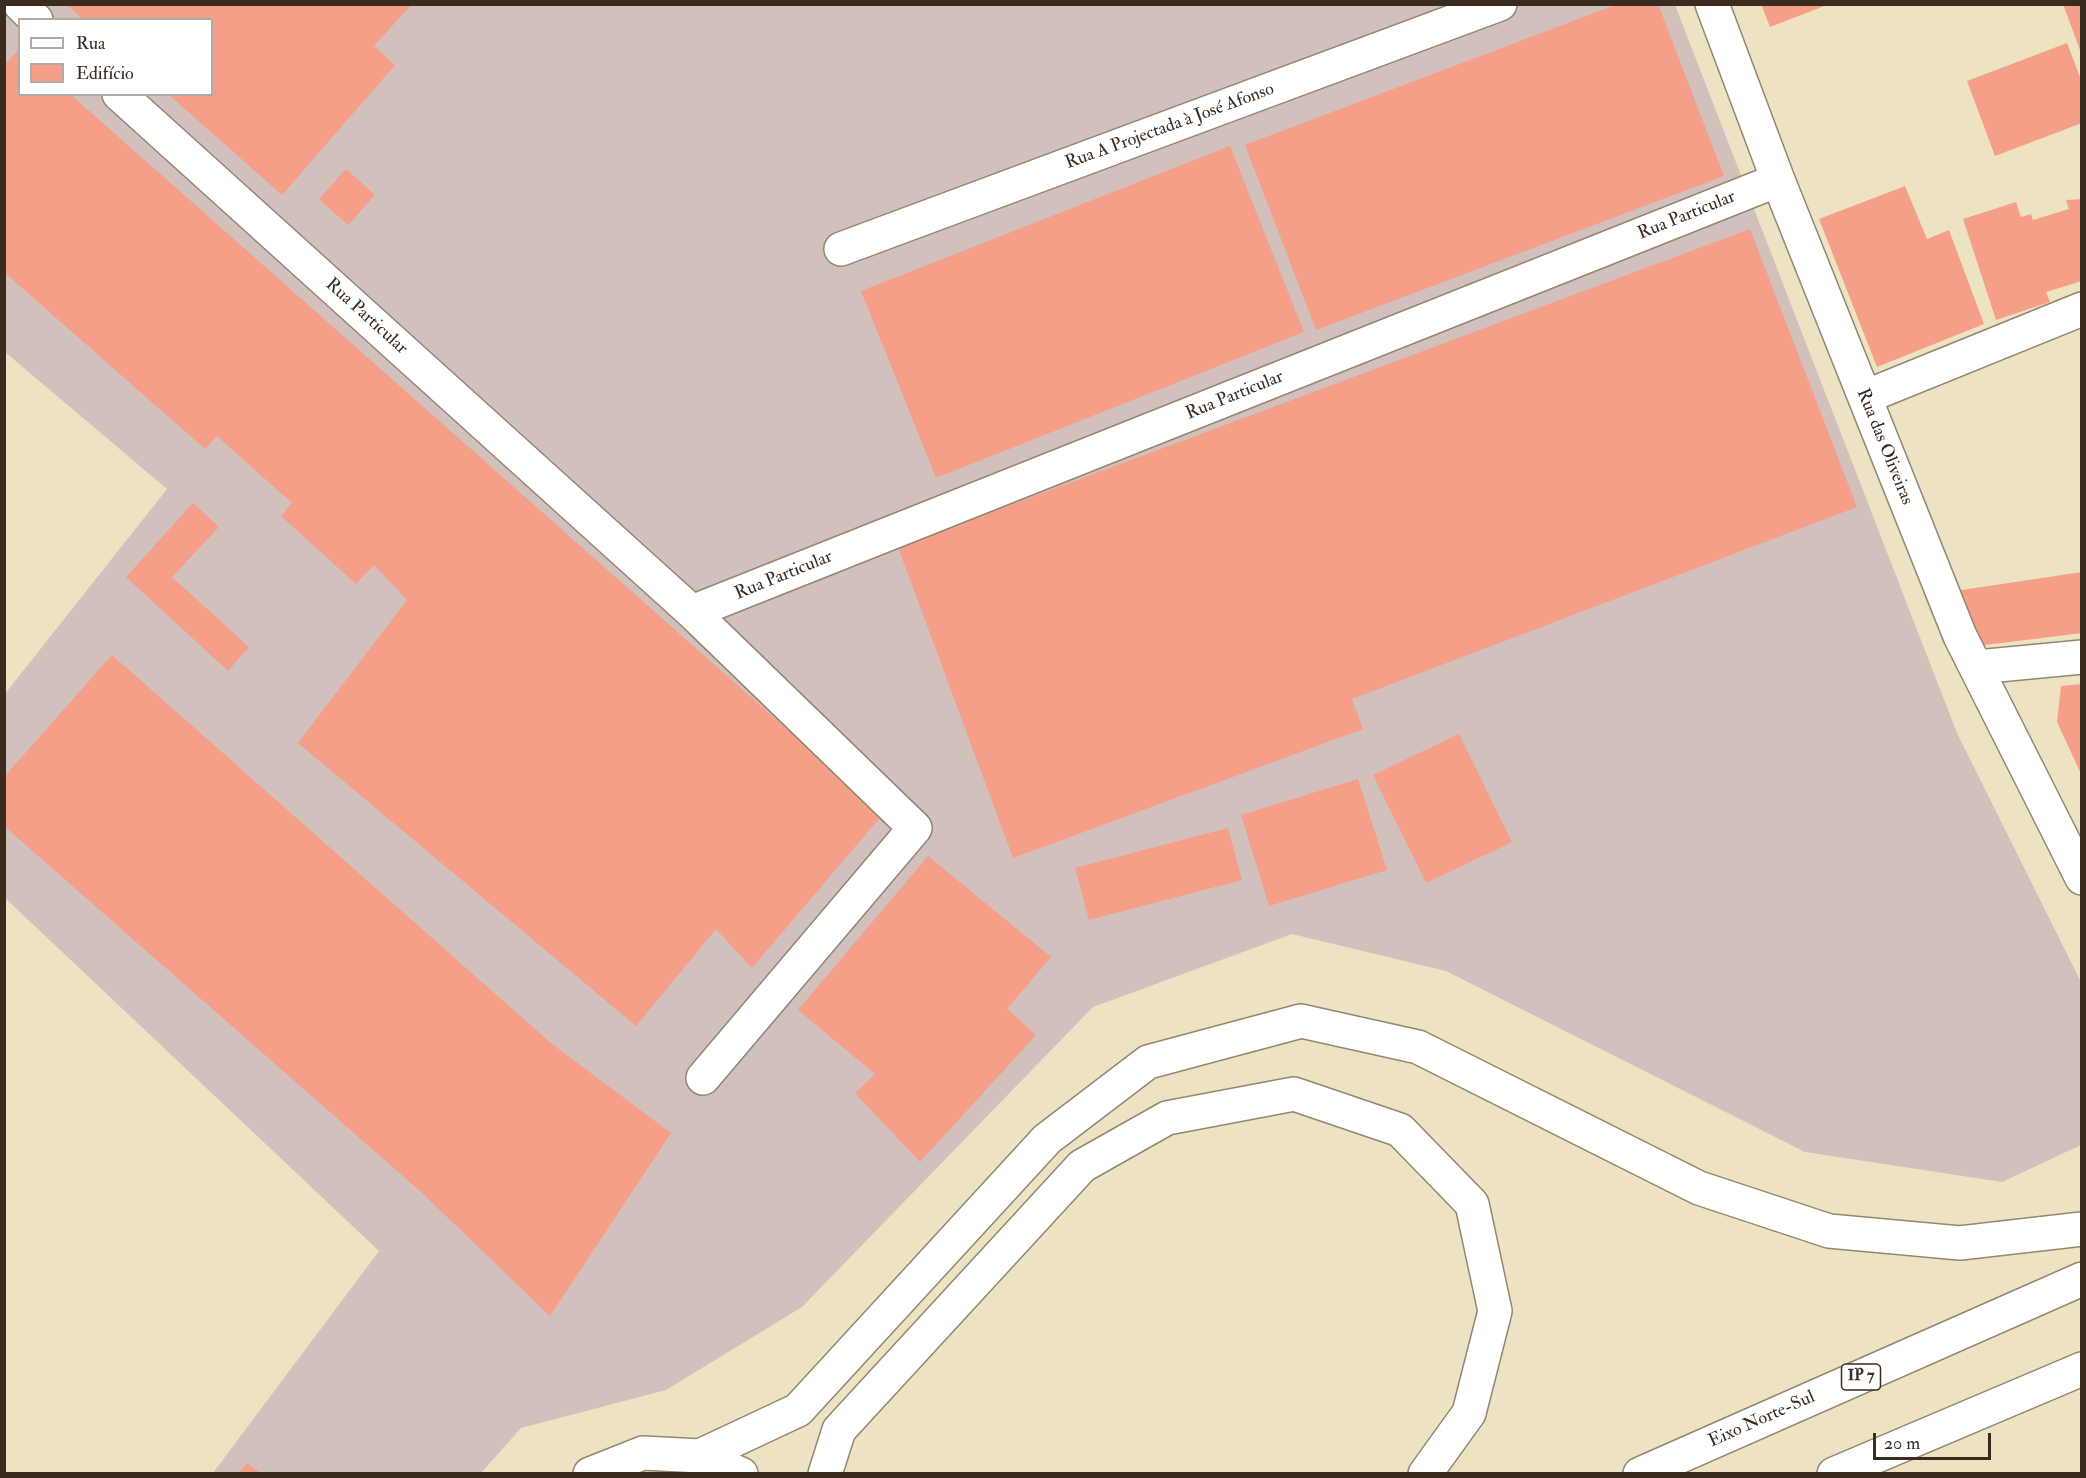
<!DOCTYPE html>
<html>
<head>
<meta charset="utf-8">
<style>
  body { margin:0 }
  #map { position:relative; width:2086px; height:1478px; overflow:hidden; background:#ede3c3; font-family:"IM FELL Double Pica",serif }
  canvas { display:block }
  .frame { position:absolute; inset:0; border:6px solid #3b2a1e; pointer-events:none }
  .legend { position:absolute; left:18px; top:18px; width:195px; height:78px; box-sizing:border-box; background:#fff; border:2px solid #b1aaa5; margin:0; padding:8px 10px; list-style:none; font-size:18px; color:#3b2a1e }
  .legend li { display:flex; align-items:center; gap:12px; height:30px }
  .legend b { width:30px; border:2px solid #b1aaa5 }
  .scale { position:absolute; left:1873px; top:1433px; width:118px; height:27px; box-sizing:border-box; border:3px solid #3b2a1e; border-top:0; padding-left:8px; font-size:18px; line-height:21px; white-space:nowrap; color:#3b2a1e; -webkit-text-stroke:4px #fff; paint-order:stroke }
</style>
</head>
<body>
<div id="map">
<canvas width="2086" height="1478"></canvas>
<div class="frame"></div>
<ul class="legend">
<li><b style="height:8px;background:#fff"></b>Rua</li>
<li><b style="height:16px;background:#f59f88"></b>Edifício</li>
</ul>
<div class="scale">20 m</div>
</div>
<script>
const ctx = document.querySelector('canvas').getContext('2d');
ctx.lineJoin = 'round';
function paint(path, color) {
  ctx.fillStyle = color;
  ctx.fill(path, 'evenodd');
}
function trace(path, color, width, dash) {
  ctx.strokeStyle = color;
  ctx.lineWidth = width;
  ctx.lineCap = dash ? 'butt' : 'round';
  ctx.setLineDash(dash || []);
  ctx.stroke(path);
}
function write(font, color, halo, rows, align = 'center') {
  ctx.font = font + ' "IM FELL Double Pica",serif';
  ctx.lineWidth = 5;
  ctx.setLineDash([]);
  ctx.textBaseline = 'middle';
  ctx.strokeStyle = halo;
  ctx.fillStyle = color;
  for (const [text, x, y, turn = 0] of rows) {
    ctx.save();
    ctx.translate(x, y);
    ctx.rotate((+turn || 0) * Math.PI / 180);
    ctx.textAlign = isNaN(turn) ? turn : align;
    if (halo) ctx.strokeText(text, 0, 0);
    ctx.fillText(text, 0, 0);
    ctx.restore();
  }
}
paint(new Path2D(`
  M5 5H1675L1957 733 2081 982V1145L2002 1182 1805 1152 1446 971 1292 934 1093 1007 802 1307 666 1390 521 1428 481 1473H213L379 1251 5 898 4 695 167 489 5 352ZM20 20H212V94H20Z`), '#d1c0bc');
paint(new Path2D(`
  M66 4H412L374 46 395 65 282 195 168 94H212V20H83Z
  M1618 4H1658L1724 176 1316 330 1245 145Z
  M1761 4H1827V5L1770 27Z
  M2063 4H2082V53H2081Z
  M2067 43 2082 82V123L1995 156 1967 81Z
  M18 50 20 94H70L883 814 752 968 716 929 636 1026 298 743 407 600 374 565 356 584 281 516 292 503 217 436 205 449 4 272V65Z
  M1230 146 1304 332 936 478 861 291Z
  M346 169 375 195 348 225 319 199Z
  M1905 186 1927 239 1949 230 1984 324 1877 367 1819 219Z
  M2082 199V281L2046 292 2050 302 1996 320 1963 219 2016 202 2021 217 2031 214 2033 220 2069 209 2066 200Z
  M1750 229 1857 507 1352 699 1363 729 1013 858 898 547Z
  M193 503 219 527 172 577 249 647 228 671 126 577Z
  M2082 572V633L1977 646 1955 591Z
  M112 655 552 1044 671 1133 550 1316 421 1192 4 826V777Z
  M2082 684V776L2057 722 2061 686Z
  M1459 734 1512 842 1426 883 1373 775Z
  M1358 779 1387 870 1269 906 1241 815Z
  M1228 828 1242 880 1089 920 1075 868Z
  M928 856 1051 957 1007 1009 1036 1035 920 1162 855 1093 875 1074 798 1010Z
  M247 1463 260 1473H239Z`), '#f59f88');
const minor = new Path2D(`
  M20 4 36 20
  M1712 4 1778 180 1960 636 2082 878
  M119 94 692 612 915 828 703 1078
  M841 249 1500 4
  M1865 397 2082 309
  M692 612 1778 180
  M1977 667 2082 657
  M590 1474 643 1453 700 1456 741 1474`);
const highway = new Path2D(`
  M700 1456 798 1410 1047 1139 1148 1062 1301 1021 1418 1047 1699 1188 1829 1231 1960 1243 2082 1229
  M825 1474 839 1430 1082 1166 1167 1118 1294 1094 1400 1130 1472 1204 1495 1311 1469 1413 1425 1474
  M1640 1474 2082 1279
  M1834 1474 2082 1369`);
trace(minor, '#948670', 36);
trace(highway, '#948670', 36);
trace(minor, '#fff', 33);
trace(highway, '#fff', 33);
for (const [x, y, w] of [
  [1861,1377,39]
]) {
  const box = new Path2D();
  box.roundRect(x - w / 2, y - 13, w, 26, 4.5);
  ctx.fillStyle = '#fff';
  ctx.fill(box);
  trace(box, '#3b2a1e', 1.5);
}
write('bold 16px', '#3b2a1e', null, [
  ["IP 7",1861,1377]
]);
write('18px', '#3b2a1e', '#fff', [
  ["Rua A Projectada à José Afonso",1170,127,-20],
  ["Rua Particular",1687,216,-22],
  ["Rua Particular",366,317,42],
  ["Rua Particular",1235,396,-22],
  ["Rua das Oliveiras",1884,447,68],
  ["Rua Particular",784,576,-22],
  ["Eixo Norte-Sul",1762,1420,-24]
]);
</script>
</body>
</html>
